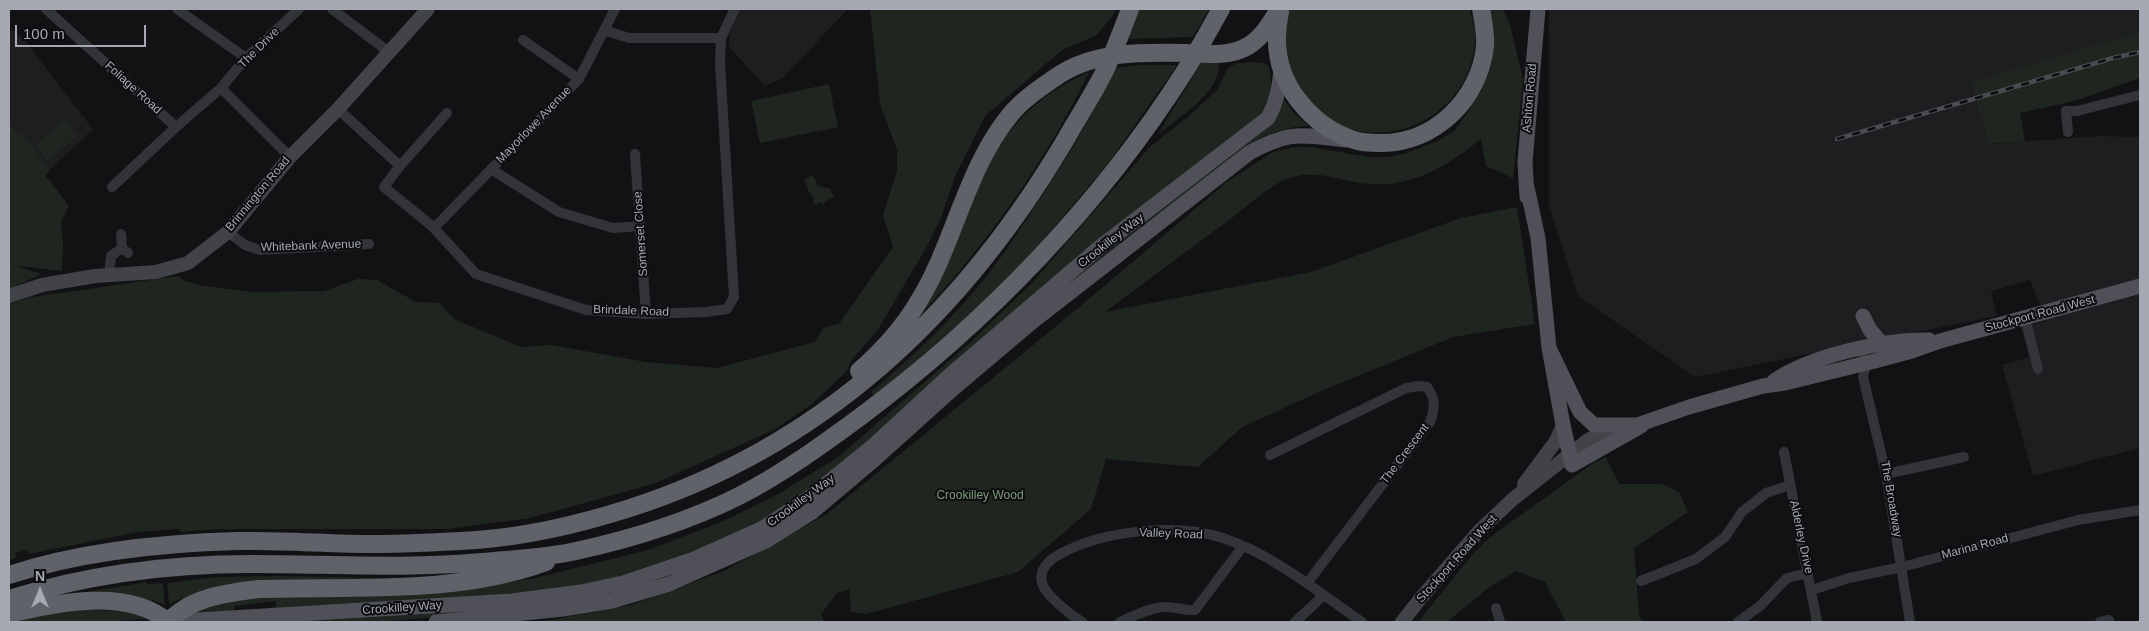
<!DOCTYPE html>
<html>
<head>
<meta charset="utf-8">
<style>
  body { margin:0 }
  #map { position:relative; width:2149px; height:631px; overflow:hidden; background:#121214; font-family:Helvetica,sans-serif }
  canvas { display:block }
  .frame { position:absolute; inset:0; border:10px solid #a4a9b4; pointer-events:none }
  .north { position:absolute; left:15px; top:566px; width:50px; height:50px; -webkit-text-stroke:4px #0d0d0f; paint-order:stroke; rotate:0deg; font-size:14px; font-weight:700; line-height:20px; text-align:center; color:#a4a9b4 }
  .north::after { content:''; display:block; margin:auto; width:18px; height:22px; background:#a4a9b4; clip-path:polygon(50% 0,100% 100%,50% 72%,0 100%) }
  .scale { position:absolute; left:15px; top:25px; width:131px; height:22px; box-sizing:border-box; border:2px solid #a4a9b4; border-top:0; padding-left:6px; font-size:15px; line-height:18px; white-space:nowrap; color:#a4a9b4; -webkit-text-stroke:4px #0d0d0f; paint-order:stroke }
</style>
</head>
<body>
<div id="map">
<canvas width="2149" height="631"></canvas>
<div class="frame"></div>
<div class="north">N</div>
<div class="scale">100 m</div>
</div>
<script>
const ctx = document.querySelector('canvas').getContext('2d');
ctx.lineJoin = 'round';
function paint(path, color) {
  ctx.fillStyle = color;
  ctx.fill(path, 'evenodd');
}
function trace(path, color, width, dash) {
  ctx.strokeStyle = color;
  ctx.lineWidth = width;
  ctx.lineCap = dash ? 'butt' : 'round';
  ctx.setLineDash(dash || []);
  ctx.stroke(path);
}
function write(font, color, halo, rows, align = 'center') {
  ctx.font = font + ' Helvetica,sans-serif';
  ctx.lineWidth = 4;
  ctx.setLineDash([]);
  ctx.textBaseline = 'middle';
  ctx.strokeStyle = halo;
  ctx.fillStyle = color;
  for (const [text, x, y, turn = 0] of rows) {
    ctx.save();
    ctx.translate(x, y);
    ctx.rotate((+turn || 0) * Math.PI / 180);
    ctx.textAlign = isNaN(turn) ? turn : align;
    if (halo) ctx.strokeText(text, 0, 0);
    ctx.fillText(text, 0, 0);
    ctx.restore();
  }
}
paint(new Path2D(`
  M741 9H848L783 78 765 86 729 47 730 32Z
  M1549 9H2140V32L1971 83 1990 144 2099 136 2140 137V448L2033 476 2002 365 2030 357 2021 327 2046 321 2030 280 1991 291 1997 316 1695 377 1578 296 1549 206Z
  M12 29 25 41 93 129 45 175 69 206 61 222 63 241 62 271 9 265V32Z`), '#1e1e21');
paint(new Path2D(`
  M870 9H1116L1113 15 1097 35 1062 50 986 115 956 174 940 220 927 246 879 328 851 361 847 371 812 404 775 429 656 483 530 518 448 529H221L180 532 179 529 138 532 29 554 27 550 15 553 16 558 9 560V304L32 297 178 276 182 280 198 285 252 292 324 291 358 279 377 280 416 302 440 303 454 319 521 347 551 345 646 362 717 368 815 342 823 328 839 324 893 247 883 215 897 171V150L880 104Z
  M1137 9H1209L1193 37 1126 39Z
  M1287 9H1469C1471 16 1474 24 1475 31 1479 120 1368 168 1308 102 1298 91 1288 77 1285 62 1282 50 1286 23 1287 9Z
  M1487 9H1502L1509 21 1523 79 1513 178 1486 166 1481 139C1444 168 1409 190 1360 183 1337 179 1316 170 1293 177 1273 182 1250 204 1233 217 1191 248 1148 280 1105 312L1311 272 1461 218 1517 207 1535 324 1453 337 1326 389 1242 427 1198 467 1106 459 1091 509 1018 572 866 614 851 612 849 589 837 593 821 614 824 622H540L631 605 724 571 827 514 1077 309 1227 182 1273 152 1294 147H1310L1368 157H1388L1404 154 1438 141 1455 130 1468 112 1482 90 1491 67 1492 45Z
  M2140 32V78L2074 101 2020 113 2025 141 1989 144 1971 82Z
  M1202 62H1218C1226 87 1176 121 1158 134Z
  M1250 62 1264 63 1269 66C1273 89 1272 97 1261 117L941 377 823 480 762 521 696 554 610 580 535 592 269 611V608L276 607V601L234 606V611L180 616 190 611 241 597H366L473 588 535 578 648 550 719 523 773 497 837 458 973 340 1032 283 1150 147 1189 116 1217 90 1228 68 1235 64Z
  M1138 65H1177L1107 165 1009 280 874 397 871 392C910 359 949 322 982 282 1005 253 1025 222 1045 191 1071 152 1095 111 1114 68Z
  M1089 72C1044 165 982 251 910 326L998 146C1025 110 1048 91 1089 72Z
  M829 84 838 127 760 143 751 101Z
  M1283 98 1292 111 1309 126C1288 127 1273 131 1255 141 1157 216 1061 293 967 373 883 444 805 522 702 565 629 595 551 606 473 613 438 616 403 621 368 622 325 624 282 622 239 622L537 603 582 598 663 577 726 552 763 532 807 503 851 470 1081 273 1180 194 1253 140 1271 123Z
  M66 120 78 136 47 160 35 144Z
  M9 124 18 136 22 133 50 170 45 175 69 206 61 222 63 241 62 271 12 265 42 274 9 289Z
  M813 175 818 186 830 189 834 197 825 202 824 205 820 202 816 205 813 204 814 197 810 194 804 180Z
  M1606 457 1619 484H1662L1679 492 1688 512 1634 548 1639 614 1642 622H1566L1545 582 1516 571 1488 588 1447 622H1418L1472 555 1489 538 1592 464Z
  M282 576 382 578V580L183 601 182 598 169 604 167 583 216 577Z
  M146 582 147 584 163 583 165 605 152 600 149 603 65 596Z
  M85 610 137 611 155 618 103 622H9L33 616Z`), '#1f2620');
trace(new Path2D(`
  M46 9 176 127
  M177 9 246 58
  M332 9 389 52
  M604 30 629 38H721
  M523 40 579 79
  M221 88 290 157
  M338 109 400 166 384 187 432 226 476 274 586 310 646 314 706 312 727 309 734 297 720 64 721 38 735 9
  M2068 132 2066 111H2077L2140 95
  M635 154 646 314
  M400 166 447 113
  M491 169 559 212 613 228 641 226
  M112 187 176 127 221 88 246 58 299 9
  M434 228 579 79 615 9
  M228 232 245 245 260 250 369 244
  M121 234 122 248 128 253
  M109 275 111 256 122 248
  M2025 318 2038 369
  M1864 358 1865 368 1863 377 1886 474 1910 622
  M1784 452 1817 622
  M1270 455 1406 388 1418 386 1427 387C1436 399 1435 408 1430 422L1308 582
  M1886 474 1964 457
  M1641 581 1696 559 1725 537 1742 512 1766 493 1790 485
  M1812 590 1849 578 1902 567 2078 520 2140 510
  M1496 608 1500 622
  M1082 622C1071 615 1046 596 1042 583 1038 570 1050 559 1060 554 1104 530 1176 523 1223 538 1272 554 1320 593 1362 622
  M1120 622C1133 616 1149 608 1164 607 1175 606 1184 611 1195 610L1243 546
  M1295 622 1324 595
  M1738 622 1760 606 1787 578 1808 573
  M2100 622 2109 620`), '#333439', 10);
trace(new Path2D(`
  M9 296 42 285 95 276 156 272 188 263 228 232 290 157 338 109 428 9
  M1524 484 1556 441 1563 425
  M1402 622 1420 599 1480 530 1513 499 1588 440 1597 435 1622 429`), '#424349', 14);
trace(new Path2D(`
  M1527 187 1538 238 1549 348 1563 425 1572 465 1641 426
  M1527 197 1525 162 1538 9
  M1863 316 1870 330 1882 344
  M1549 348 1580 412 1594 425H1637L1689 407 1763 386 1785 383 1871 362 1912 351 1940 341 2140 286
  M1774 381C1810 356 1885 339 1929 340
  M165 622 512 601 581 592 623 583 694 559 763 528 810 497 874 445 950 375 1100 247 1268 118C1277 102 1279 88 1281 70
  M436 622 563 609 612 601 669 584 766 541 811 513 875 459 954 388 1032 322 1249 153C1291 130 1301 135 1346 140`), '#505158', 15);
trace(new Path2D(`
  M1280 12C1273 44 1278 75 1299 101 1313 119 1332 133 1354 140 1362 143 1372 143 1380 143 1434 144 1480 99 1485 46 1486 34 1483 21 1481 9
  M859 371C883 350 904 327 920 299 955 241 966 169 1010 115 1022 100 1040 88 1056 77 1093 51 1142 52 1185 53 1205 54 1230 57 1248 46 1263 37 1271 22 1279 9
  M9 575C82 551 161 543 238 541 283 540 329 544 374 544 408 544 443 542 477 540 529 536 580 524 630 508 829 444 972 304 1074 125 1085 106 1098 86 1107 66 1116 47 1123 28 1130 9
  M9 599C86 575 170 564 251 564 328 564 405 569 482 562 513 559 546 558 576 551 631 539 689 521 739 496 782 474 822 445 860 417 987 322 1100 205 1185 71 1198 51 1209 30 1221 9
  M9 614C55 603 128 587 168 622 191 597 226 593 258 589 354 586 455 595 546 562`), '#606269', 18);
const rail = new Path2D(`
  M1837 139 2113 58 2140 52`);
trace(rail, '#4b4c52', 4.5);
trace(rail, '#0d0d0f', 2.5, [8]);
write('12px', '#a4a9b4', '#0d0d0f', [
  ["The Drive",259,48,-45],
  ["Foliage Road",133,88,42],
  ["Ashton Road",1530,98,-85],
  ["Mayorlowe Avenue",534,125,-46],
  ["Brinnington Road",258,194,-50],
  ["Somerset Close",641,234,-94],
  ["Crookilley Way",1111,241,-38],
  ["Whitebank Avenue",311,246,-2],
  ["Brindale Road",631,311,2],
  ["Stockport Road West",2040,314,-15],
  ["The Crescent",1405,454,-53],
  ["The Broadway",1891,499,80],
  ["Crookilley Way",801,501,-36],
  ["Valley Road",1171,534,2],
  ["Alderley Drive",1801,537,78],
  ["Marina Road",1975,547,-15],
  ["Stockport Road West",1457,559,-48],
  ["Crookilley Way",402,608,-4]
]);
write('12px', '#7c9e7e', '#0d0d0f', [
  ["Crookilley Wood",980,496]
]);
</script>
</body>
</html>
